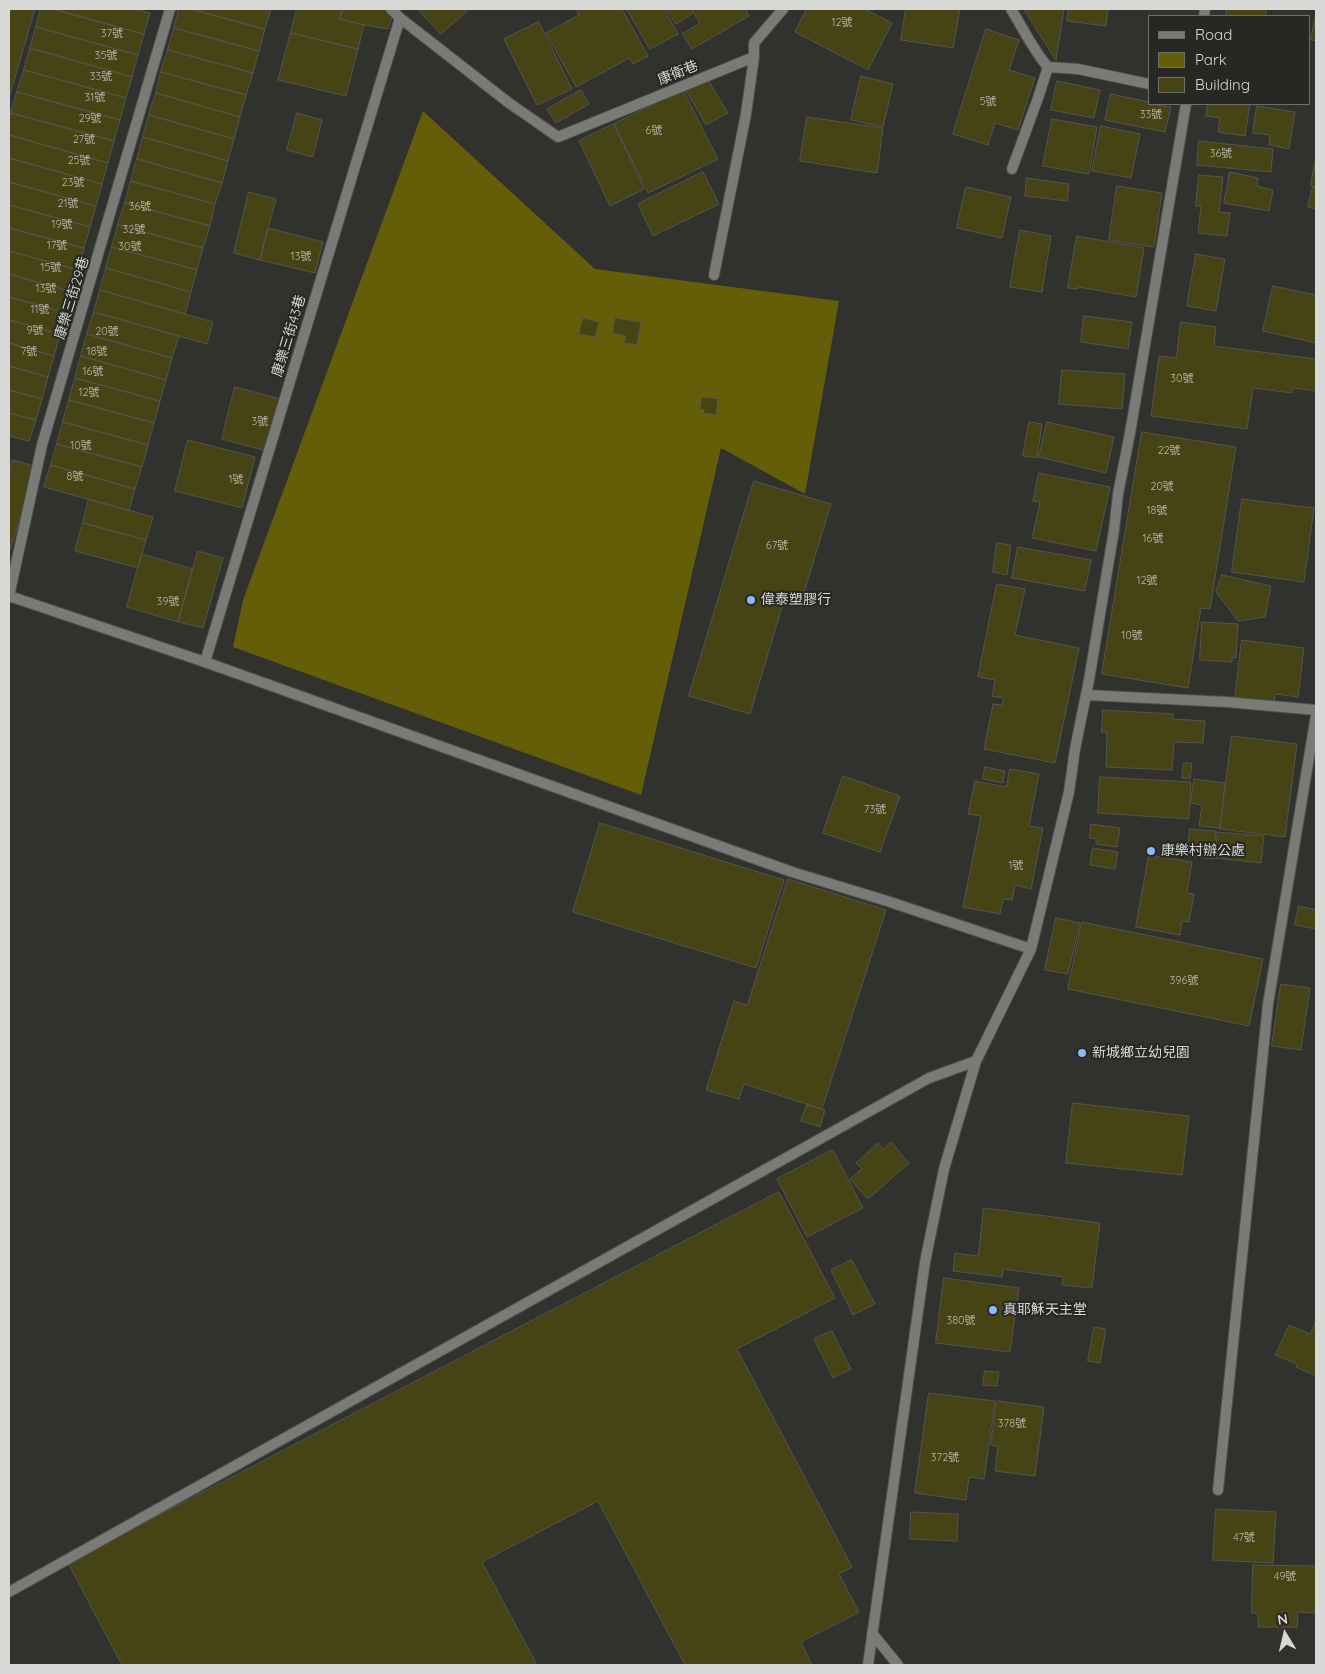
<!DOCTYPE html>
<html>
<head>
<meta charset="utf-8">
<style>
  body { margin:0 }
  #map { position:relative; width:1325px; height:1674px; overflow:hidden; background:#31312e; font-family:Quicksand,sans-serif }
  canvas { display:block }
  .frame { position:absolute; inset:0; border:10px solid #d8d8d6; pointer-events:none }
  .legend { position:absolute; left:1148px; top:15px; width:162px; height:90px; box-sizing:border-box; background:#272724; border:1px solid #6e6e6b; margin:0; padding:6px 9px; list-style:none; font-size:15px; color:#d8d8d6 }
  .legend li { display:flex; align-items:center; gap:10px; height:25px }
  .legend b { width:25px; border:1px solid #6e6e6b }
  .north { position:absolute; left:1260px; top:1609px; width:50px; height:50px; -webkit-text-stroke:4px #272724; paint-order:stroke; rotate:351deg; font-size:14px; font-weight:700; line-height:20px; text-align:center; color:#d8d8d6 }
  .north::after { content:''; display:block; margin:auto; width:18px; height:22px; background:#d8d8d6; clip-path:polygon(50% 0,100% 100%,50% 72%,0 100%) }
</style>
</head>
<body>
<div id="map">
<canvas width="1325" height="1674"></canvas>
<div class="frame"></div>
<ul class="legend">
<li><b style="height:6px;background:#7a7a76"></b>Road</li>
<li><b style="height:14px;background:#645e08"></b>Park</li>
<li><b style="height:14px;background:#464315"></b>Building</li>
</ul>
<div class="north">N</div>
</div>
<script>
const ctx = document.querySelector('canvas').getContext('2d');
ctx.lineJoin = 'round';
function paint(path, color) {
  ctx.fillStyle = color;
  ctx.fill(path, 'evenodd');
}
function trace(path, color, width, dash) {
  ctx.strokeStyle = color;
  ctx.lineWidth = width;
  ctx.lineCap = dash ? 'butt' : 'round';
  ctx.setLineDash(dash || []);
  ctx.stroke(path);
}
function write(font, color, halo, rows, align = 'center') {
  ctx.font = font + ' Quicksand,"Noto Sans TC",sans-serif';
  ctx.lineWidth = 4;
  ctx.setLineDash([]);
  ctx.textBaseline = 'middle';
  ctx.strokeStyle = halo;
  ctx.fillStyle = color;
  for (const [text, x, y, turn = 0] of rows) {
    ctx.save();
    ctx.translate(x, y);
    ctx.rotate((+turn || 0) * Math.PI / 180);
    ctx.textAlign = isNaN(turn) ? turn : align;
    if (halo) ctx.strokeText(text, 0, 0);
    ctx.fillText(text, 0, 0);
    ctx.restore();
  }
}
paint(new Path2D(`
  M423 111 595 269 839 301 805 494 721 448 641 795 233 647 243 600Z`), '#645e08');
const building = new Path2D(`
  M9 9H35L9 98Z
  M41 9H53L144 34 138 55 36 27Z
  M53 9H136L150 13 144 34Z
  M179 9H191L265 29 259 51 174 28Z
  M191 9H271L265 29Z
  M297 9H343L340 19 364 25 358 49 291 33Z
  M343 9H389L392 18 388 29 364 25 340 19Z
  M418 9H469L441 34Z
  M575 9H622L648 56 633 64 629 58 576 87 546 33 579 15Z
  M627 9H664L678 34 650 49Z
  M667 9H745L749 16 692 49 682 34 700 23 694 13 676 24Z
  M807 9H865L892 23 868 70 795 32Z
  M906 9H960L953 48 901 40Z
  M1024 9H1064L1056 60Z
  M1069 9H1108L1106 26 1067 21Z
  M1227 9H1267L1265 16H1226Z
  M1316 13V41L1311 40Z
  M539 22 572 89 537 105 504 39Z
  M36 27 138 55 132 77 30 48Z
  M174 28 259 51 253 73 168 50Z
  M986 29 1019 40 1009 70 1035 78 1018 130 995 123 988 145 953 134Z
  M291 33 358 49 346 96 278 80Z
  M30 48 132 77 126 98 24 70Z
  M168 50 253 73 246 95 161 72Z
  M24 70 126 98 120 120 17 92Z
  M161 72 246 95 240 117 156 93Z
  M705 75 728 113 706 125 684 87Z
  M861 76 893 84 883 127 851 120Z
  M1057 81 1100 90 1094 118 1051 110Z
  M581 90 589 104 556 123 547 109Z
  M683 90 718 159 648 193 614 124Z
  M17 92 120 120 114 141 11 113Z
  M156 93 240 117 234 139 149 115Z
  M1111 94 1149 102V104L1171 107 1165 132 1105 120Z
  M1208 104H1250L1245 136 1218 132 1220 118 1206 116Z
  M1257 106 1295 112 1289 149 1269 145 1270 135 1253 133Z
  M11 113 114 141 108 163 9 135V123Z
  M297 113 322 120 313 157 287 150Z
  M149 115 234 139 228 161 143 137Z
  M807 117 883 128 877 173 800 161Z
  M1052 119 1097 127 1089 174 1043 166Z
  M614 124 644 189 610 206 579 141Z
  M1101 126 1140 134 1131 178 1092 171Z
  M9 135 108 163 102 184 9 158Z
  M143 137 228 161 222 183 137 159Z
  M1199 141 1273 149 1271 172 1197 165Z
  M9 158 102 184 96 206 9 182Z
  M137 159 222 183 215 204 131 181Z
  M1315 162H1316V187L1311 186Z
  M703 172 719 204 653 236 638 204Z
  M1230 172 1258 178 1257 186 1273 190 1269 211 1224 203Z
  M1199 175 1223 177 1219 212 1230 213 1227 236 1198 233 1201 206H1196Z
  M1027 178 1069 184 1067 201 1025 196Z
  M131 181 215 204 210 226 125 203Z
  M9 182 96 206 90 227 9 205Z
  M1117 186 1162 193 1154 247 1109 240Z
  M966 187 1011 197 1002 238 957 228Z
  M1313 187 1316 188V209L1308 207Z
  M249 192 276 199 260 260 234 253Z
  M125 203 210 226 203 248 118 225Z
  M9 205 90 227 84 248 9 228Z
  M118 225 203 248 197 270 112 247Z
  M9 228 84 248 78 270 9 251Z
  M268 228 323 242 315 273 260 260Z
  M1020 230 1051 236 1042 292 1010 287Z
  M1077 236 1144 248 1136 297 1078 287V289L1068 288Z
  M112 247 197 270 191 292 106 268Z
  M9 251 78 270 72 292 9 274Z
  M1196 254 1225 259 1216 311 1187 306Z
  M106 268 191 292 185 314 100 290Z
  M9 274 72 292 66 313 9 297Z
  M1273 286 1316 295V343L1263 331Z
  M100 290 213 322 207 344 94 312Z
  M9 297 66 313 60 334 9 320Z
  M94 312 179 336 172 358 87 334Z
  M1084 316 1132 322 1128 349 1081 342Z
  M583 318 599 322 595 337 579 334Z
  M615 318 641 322 637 345 624 343 626 336 613 333Z
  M9 320 60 334 54 356 9 343Z
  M1181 322 1216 327 1214 346 1316 359V391L1293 388 1292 393 1253 388 1247 429 1151 416 1159 356 1176 358Z
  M87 334 172 358 166 380 81 356Z
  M9 343 54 356 48 377 9 366Z
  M81 356 166 380 160 401 75 378Z
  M9 366 48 377 42 399 9 390Z
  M1062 370 1125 374 1122 409 1059 404Z
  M75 378 160 401 154 423 69 400Z
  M235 387 281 399 267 451 222 439Z
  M9 390 42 399 36 420 9 413Z
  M702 397 718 399 716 415 703 413 704 410 700 409Z
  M69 400 154 423 148 445 63 422Z
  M9 413 36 420 29 441 9 436Z
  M63 422 148 445 142 467 57 444Z
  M1029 422 1042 424 1037 458 1023 456Z
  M1047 422 1114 437 1106 473 1039 457Z
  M1142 432 1236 447 1210 609 1201 608 1188 688 1102 674Z
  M188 440 255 457 242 508 175 491Z
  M57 444 142 467 135 489 51 465Z
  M13 460 37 467 9 553V473Z
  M51 465 135 489 129 511 44 487Z
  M1039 473 1110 487 1096 551 1032 538 1040 502 1033 501Z
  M754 481 831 504 801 602 785 597 750 714 689 696Z
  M89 499 153 517 146 540 83 523Z
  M1242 499 1314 508 1304 582 1232 572Z
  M83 523 146 540 138 568 75 551Z
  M997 543 1011 545 1007 575 993 572Z
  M1018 547 1091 560 1085 591 1012 578Z
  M198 551 223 558 203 628 178 622Z
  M142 554 193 569 178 622 127 607Z
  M1222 575 1271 586 1265 617 1238 621 1216 592Z
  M997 584 1025 589 1015 635 1079 648 1055 763 984 749 993 704 1002 705 1004 698 992 696 995 680 978 677Z
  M1202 622 1238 624 1236 658 1232 657V662L1200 660Z
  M1242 640 1304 648 1298 697 1275 694 1274 702 1235 698Z
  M1103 710 1173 714V719L1205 721 1203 743 1174 742 1172 770 1106 767 1107 732H1102Z
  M1232 736 1297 744 1285 837 1220 829Z
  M1184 763H1192L1190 779 1182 778Z
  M985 767 1005 771 1003 783 983 779Z
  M1010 769 1039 774 1029 826 1043 828 1031 889 1015 885 1012 900 1003 899 1000 914 963 907 981 816 968 814 975 781 1006 787Z
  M843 776 900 796 880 852 823 833Z
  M1100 777 1191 782 1189 819 1098 813Z
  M1194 779 1225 783 1220 828 1199 826 1202 805 1191 803Z
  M600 823 784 880 756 968 573 912Z
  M1091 824 1120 828 1117 847 1096 844V839L1090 838Z
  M1190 829 1216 831 1213 859 1187 856Z
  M1218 832 1264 836 1261 863 1215 858Z
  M1093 848 1118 852 1115 869 1090 865Z
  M1149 855 1192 862 1187 893 1194 894 1189 922 1182 921 1180 935 1136 927Z
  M788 879 886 910 822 1109 744 1084 739 1099 706 1090 734 1001 747 1005Z
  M1299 906 1316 910V929L1295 925Z
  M1056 918 1080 923 1068 974 1045 970Z
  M1082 922 1263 959 1249 1026 1068 989Z
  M1281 984 1310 988 1301 1050 1272 1046Z
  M1073 1103 1189 1116 1182 1175 1066 1163Z
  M807 1105 825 1110 820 1127 801 1121Z
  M891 1142 909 1163 868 1199 850 1179 862 1169 856 1163 878 1143 883 1149Z
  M833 1150 863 1208 807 1237 777 1179Z
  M779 1192 835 1298 737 1349 852 1567 839 1574 859 1612 801 1642 812 1665H685L598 1501 482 1562 537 1665H122L68 1563Z
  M984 1208 1100 1223 1092 1288 1062 1285 1063 1277 1003 1269 1002 1277 953 1271 955 1253 978 1256Z
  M852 1260 875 1304 853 1315 831 1270Z
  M944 1278 1019 1288 1010 1352 936 1343Z
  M1316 1321V1376L1296 1367 1297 1364 1275 1355 1289 1325 1310 1334Z
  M1094 1327 1106 1329 1100 1363 1088 1361Z
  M832 1331 851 1369 833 1378 814 1339Z
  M985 1371 999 1372 997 1386 983 1385Z
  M929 1393 995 1401 984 1479 969 1477 966 1500 915 1493Z
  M997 1401 1044 1407 1035 1476 995 1471 998 1446 991 1445Z
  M1216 1509 1276 1512 1273 1563 1213 1560Z
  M911 1512 958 1514 957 1541 910 1539Z
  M1253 1565 1316 1566V1613L1298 1612 1297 1627H1258V1613H1252Z`);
paint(building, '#464315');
trace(building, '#555551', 1);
const lane = new Path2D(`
  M9 596 42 445 170 9
  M205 662 400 18`);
const street = new Path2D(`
  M391 9 400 18 509 103 558 137 754 57V43L783 9
  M1011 9C1023 28 1033 50 1048 67L1078 69 1149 84
  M1204 16 1205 9
  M1012 169 1038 98 1048 67
  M714 275 746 114 754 57
  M9 596 205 662 792 872 887 901 1031 949
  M1086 695 1227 702 1316 710
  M1218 1490 1268 1004 1316 715
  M9 1592 929 1078 976 1061
  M872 1633 898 1665
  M868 1665 925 1262 944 1169 976 1061 1031 949 1069 792 1075 749 1089 680 1114 530 1118 494 1130 433 1186 104`);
trace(lane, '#4e4e4c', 12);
trace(street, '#4e4e4c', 12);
trace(lane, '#7a7a76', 10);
trace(street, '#7a7a76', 10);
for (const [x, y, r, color] of [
  [751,600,5,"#88bafc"],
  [1151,851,5,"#88bafc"],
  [1082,1053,5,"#88bafc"],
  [993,1310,5,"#88bafc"]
]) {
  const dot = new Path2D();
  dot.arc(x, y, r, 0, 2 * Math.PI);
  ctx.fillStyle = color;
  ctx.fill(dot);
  trace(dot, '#272724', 2);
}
write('11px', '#b4b3a6', null, [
  ["12號",842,23],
  ["37號",112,34],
  ["35號",106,56],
  ["33號",101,77],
  ["31號",95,98],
  ["5號",988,102],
  ["33號",1151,115],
  ["29號",90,119],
  ["6號",654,131],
  ["27號",84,140],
  ["36號",1221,154],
  ["25號",79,161],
  ["23號",73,183],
  ["21號",68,204],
  ["36號",140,207],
  ["19號",62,225],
  ["32號",134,230],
  ["17號",57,246],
  ["30號",130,247],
  ["13號",301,257],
  ["15號",51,268],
  ["13號",46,289],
  ["11號",40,310],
  ["9號",35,331],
  ["20號",107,332],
  ["7號",29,352],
  ["18號",97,352],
  ["16號",93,372],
  ["30號",1182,379],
  ["12號",89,393],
  ["3號",260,422],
  ["10號",81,446],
  ["22號",1169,451],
  ["8號",75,477],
  ["1號",236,480],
  ["20號",1162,487],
  ["18號",1157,511],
  ["16號",1153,539],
  ["67號",777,546],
  ["12號",1147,581],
  ["39號",168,602],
  ["10號",1132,636],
  ["73號",875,810],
  ["1號",1016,866],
  ["396號",1184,981],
  ["380號",961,1321],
  ["378號",1012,1424],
  ["372號",945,1458],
  ["47號",1244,1538],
  ["49號",1285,1577]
]);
write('14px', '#d8d8d6', '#272724', [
  ["康衛巷",678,73,-22],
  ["康樂三街29巷",72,298,-73],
  ["康樂三街43巷",289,336,-73]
]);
write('14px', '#d8d8d6', '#272724', [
  ["偉泰塑膠行",761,600],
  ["康樂村辦公處",1161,851],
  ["新城鄉立幼兒園",1092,1053],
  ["真耶穌天主堂",1003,1310]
], 'left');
</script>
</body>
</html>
